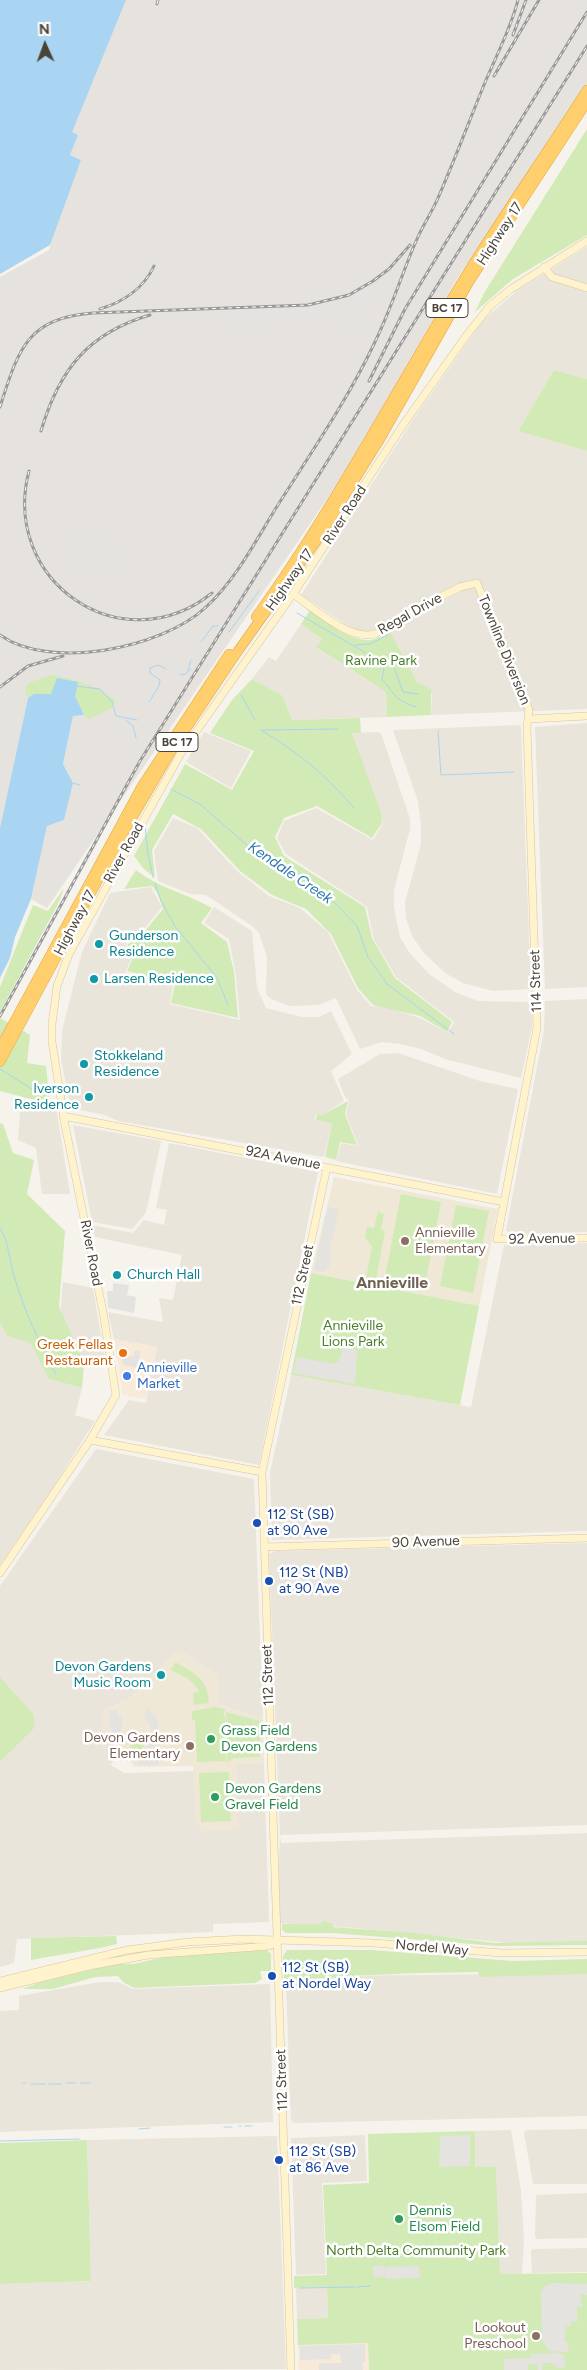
<!DOCTYPE html>
<html>
<head>
<meta charset="utf-8">
<style>
  body { margin:0 }
  #map { position:relative; width:587px; height:2370px; overflow:hidden; background:#f6f3ec; font-family:Figtree,sans-serif }
  canvas { display:block }
  .north { position:absolute; left:20px; top:20px; width:50px; height:50px; -webkit-text-stroke:4px #fff; paint-order:stroke; rotate:358deg; font-size:14px; font-weight:700; line-height:20px; text-align:center; color:#4b4439 }
  .north::after { content:''; display:block; margin:auto; width:18px; height:22px; background:#4b4439; clip-path:polygon(50% 0,100% 100%,50% 72%,0 100%) }
</style>
</head>
<body>
<div id="map">
<canvas width="587" height="2370"></canvas>
<div class="north">N</div>
</div>
<script>
const ctx = document.querySelector('canvas').getContext('2d');
ctx.lineJoin = 'round';
function paint(path, color) {
  ctx.fillStyle = color;
  ctx.fill(path, 'evenodd');
}
function trace(path, color, width, dash) {
  ctx.strokeStyle = color;
  ctx.lineWidth = width;
  ctx.lineCap = dash ? 'butt' : 'round';
  ctx.setLineDash(dash || []);
  ctx.stroke(path);
}
function write(font, color, halo, rows, align = 'center') {
  ctx.font = font + ' Figtree,sans-serif';
  ctx.lineWidth = 5;
  ctx.setLineDash([]);
  ctx.textBaseline = 'middle';
  ctx.strokeStyle = halo;
  ctx.fillStyle = color;
  for (const [text, x, y, turn = 0] of rows) {
    ctx.save();
    ctx.translate(x, y);
    ctx.rotate((+turn || 0) * Math.PI / 180);
    ctx.textAlign = isNaN(turn) ? turn : align;
    if (halo) ctx.strokeText(text, 0, 0);
    ctx.fillText(text, 0, 0);
    ctx.restore();
  }
}
paint(new Path2D(`
  M587 247V379L554 370 518 431 587 451V709L431 715 432 694 411 699 387 624 376 630 365 632 354 630 301 595 412 421 483 320 518 290Z
  M301 624 322 639 317 648 386 692 387 717 292 720 282 695 252 679 269 657 276 661Z
  M587 723V987L545 989 535 727Z
  M519 725 521 727 531 989 493 991 463 983 445 973 424 953 412 936 406 918 405 902 421 844V824L418 801 393 730Z
  M204 732 251 751 231 788 186 762Z
  M378 732 381 733 410 819V829L394 890V907L400 937 409 952 429 974 455 992 478 1001 531 1002 532 1027 521 1078 445 1059 421 1049 401 1044 381 1042 360 1049 336 998 318 1005 290 1006 271 999 266 994 267 957 259 933 252 926 206 895 190 894 158 881 154 851 173 818 197 828 237 871 269 896 300 908 328 932 357 990 371 1006 388 1007 422 1019 448 1033 454 1022 396 977 374 940 367 907 286 854 277 838 284 821 316 808 373 840 383 823 352 733Z
  M151 887 162 907 145 928 125 945 135 952 125 972 173 985 170 1004 240 1020 236 976 229 939 204 923 214 907 252 931 257 988 266 1008 302 1017H319L331 1011 352 1054 331 1071 344 1101 322 1115 316 1114 315 1120 332 1124 324 1157 118 1121 105 1115 71 1108 61 1060 62 1031 82 952 110 893Z
  M587 999V1232L509 1234 506 1230 544 1030 545 1001Z
  M398 1053 480 1081 518 1089 497 1194 336 1161 341 1143 357 1146 358 1145 346 1114 349 1101 345 1097 338 1079 380 1054Z
  M21 1099 56 1106 70 1194H42L36 1148 18 1140Z
  M73 1125 161 1141 146 1213 132 1229 92 1222Z
  M169 1143 318 1172 259 1465 104 1435 129 1400 146 1403 157 1347 114 1339 108 1312 163 1322 159 1298 173 1300 182 1255 95 1237 92 1225 133 1233 144 1220 164 1225 167 1210 156 1208Z
  M587 1243V1531L272 1540 270 1473 291 1375 471 1407 504 1245Z
  M63 1282 93 1288 105 1360 84 1363 60 1315Z
  M0 1317 7 1336 30 1343 49 1379 82 1388 75 1415 95 1421 50 1492 0 1565Z
  M96 1449 254 1479 263 1718 219 1705 178 1650 128 1700 103 1709V1729L118 1751 111 1765 124 1773 194 1771 196 1823 237 1764 264 1763 269 1922 213 1924V1932L17 1939 14 1963 0 1967V1762L34 1727 33 1713 0 1677V1586Z
  M587 1543V1825L280 1835 281 1843 587 1833V1942L510 1943 343 1927 277 1923 280 1835 269 1554 275 1551Z
  M587 1973V2116L294 2123 291 2120 286 1984 341 1976Z
  M100 1982H118L133 1989 270 1984 273 2122 0 2132V2011L19 2010V1996Z
  M587 2129V2184H533L524 2133 526 2130Z
  M511 2130 521 2191 524 2241 522 2274H500L496 2168 475 2167V2131Z
  M365 2135 367 2181 322 2183 326 2274 296 2275 291 2138Z
  M277 2136 286 2369 0 2370V2284L91 2281 87 2140Z
  M587 2193V2238L537 2239 535 2236 536 2195Z
  M587 2248V2272L532 2273 531 2251 533 2249Z
  M327 2287 328 2318 297 2319 296 2288Z`), '#eae5da');
paint(new Path2D(`
  M114 1339 157 1347 147 1399 123 1395Z
  M368 2343 369 2370H299L298 2345Z`), '#f7ead8');
paint(new Path2D(`
  M126 0H587V103L577 98 458 277 340 480 47 908 31 899 47 826 64 820 73 783 63 764 73 716 83 715 28 698 0 828V277L49 250 51 243 48 242 81 160 70 155 78 135 71 133Z`), '#e6e2dd');
paint(new Path2D(`
  M334 1177 498 1209 479 1306 311 1273Z
  M178 1649 218 1674 219 1705 263 1718 264 1763 237 1764 239 1829 204 1831 196 1823 193 1766 135 1767 103 1729V1709L128 1700Z`), '#efe8d6');
paint(new Path2D(`
  M587 129V235L513 279 475 312 484 293Z
  M554 370 587 379V451L518 431Z
  M310 610C326 620 345 638 365 640 374 641 382 636 390 632L417 682 431 689V715L387 717 386 692 316 647 322 639 301 624Z
  M50 675C75 679 95 685 115 700L113 707 89 719 84 715 75 696 77 682 51 694H34L28 698 25 691 29 683Z
  M252 679 282 695 292 720 360 718 361 733H352L381 813 382 823 372 838 317 806 284 818 275 837 284 856 365 907 372 938 395 978 452 1022 447 1032 420 1016 373 1005 358 988 331 934 306 909 272 895 240 871 201 829 173 814 152 850 155 878 144 869 134 856 185 764 232 790 254 751 210 733 232 700Z
  M136 870C159 888 187 894 212 908L201 923 227 942 234 972 238 1018 171 1003 175 984 127 971 136 951 127 945 145 931 163 909 158 894 152 886 124 889Z
  M64 888 59 902 0 1012V987L33 905 48 911Z
  M0 1018 30 1035 27 1063 46 1066 50 1104 0 1091Z
  M348 1101 345 1114 357 1145 340 1142 336 1160 325 1157 332 1124 316 1120 317 1114 322 1115Z
  M0 1123 3 1124 13 1153 34 1160 27 1194 65 1231 59 1307 84 1363 82 1388 49 1379 30 1343 7 1336 0 1322Z
  M401 1194 441 1202 425 1285 385 1277Z
  M456 1205 489 1211 473 1293 440 1286Z
  M378 1212 384 1214 381 1230 385 1231 376 1279 366 1278 372 1247 365 1237 367 1227 374 1228Z
  M311 1273 479 1306 460 1405 291 1375Z
  M175 1662C194 1673 208 1679 209 1703L194 1705 193 1693 200 1692 189 1679 171 1670Z
  M0 1677 33 1713 35 1727 0 1762Z
  M215 1707 225 1709 223 1716H225L226 1761 197 1762 195 1720H192V1711Z
  M226 1712 260 1721V1757L234 1758 227 1762Z
  M134 1733 147 1735C145 1748 138 1755 127 1761Z
  M229 1772 231 1821 201 1822 199 1773Z
  M324 1921 333 1924V1927L415 1933 495 1943 587 1941V1945L497 1946 332 1933H286L282 1930V1924H320Z
  M116 1936 117 1944 105 1947 31 1960V1938Z
  M267 1950 271 1954V1971H260L262 1979 255 1983 134 1988 123 1982 118 1976 95 1977 53 1989H22L41 1982 115 1964H133L174 1955Z
  M287 1950H371L513 1961 587 1959V1974L479 1977 478 1972C414 1973 351 1974 288 1982L284 1981 283 1956Z
  M475 2131V2167H496L500 2274 587 2273V2370H369L368 2343 298 2345 297 2319 328 2318 327 2287 294 2288V2276L327 2275 323 2185 369 2183 368 2134Z
  M87 2140 91 2281 0 2284V2143Z`), '#d2eab5');
paint(new Path2D(`
  M378 280 382 284 370 302 359 337 346 321 223 324V310L285 309 325 304 360 291Z
  M72 530 128 545 112 571 95 566 93 573 63 563Z
  M18 687 22 688 10 742 0 740 3 708Z
  M328 1207 339 1210 329 1253 332 1254 329 1267 324 1272 314 1270Z
  M113 1283 129 1285 127 1295 136 1297 134 1313 108 1308 107 1291H113Z
  M343 1347 357 1350 355 1384 293 1373 297 1357 334 1364 339 1361Z
  M134 1351H140L138 1368 123 1365 122 1358 134 1356Z
  M146 1706 158 1720V1765H139L136 1759 145 1752 151 1741 150 1726 145 1716Z
  M109 1710H118V1715H122V1733H112V1728H109Z
  M470 2135V2166L439 2167 440 2136Z
  M373 2266H384L385 2271 386 2267 419 2266 420 2278 386 2279 385 2276 374 2278Z
  M552 2283 587 2284V2295L580 2294 582 2307 577 2306V2317L579 2320 571 2322V2326H566L564 2342H567L569 2352 549 2351 542 2340 541 2293 544 2287Z
  M365 2344V2362H362L363 2370H319V2363H341L340 2354H331V2359L300 2360V2346Z
  M557 2353 564 2354 565 2364 563 2368H558L552 2363H543L542 2370H538L537 2364H528V2370H504V2359L531 2358V2354Z`), '#e5e3e0');
paint(new Path2D(`
  M0 0H126L72 132 78 135 70 155 81 160 50 245 0 274Z
  M57 678 78 682 75 696 84 715 73 716 63 764 73 783 64 820 47 826 31 899 15 937 10 958 0 978V828L28 698 34 694H51Z`), '#a9d4f2');
trace(new Path2D(`
  M297 613 378 660 393 665 403 692 418 694
  M229 632 259 591
  M201 642 213 626H218
  M355 645 370 644 389 634
  M378 660 384 669 382 679C396 695 393 699 416 707
  M188 670 191 660
  M180 674 184 675 191 669
  M75 686 100 689 112 702 116 716 137 720
  M241 695 255 720
  M149 702 159 686 160 680 150 673V668L158 665 166 669
  M126 720 133 726 136 738
  M261 730C299 753 326 775 354 808
  M262 730 338 729
  M438 731 441 775 514 772
  M73 783 80 785
  M171 789 201 805 256 853 302 879 330 898 357 926 368 957 387 984 454 1034
  M145 826 148 854 153 877
  M155 883 161 901 175 926 217 978 228 1005
  M0 1069 40 1094
  M0 1228C9 1243 9 1259 14 1276 24 1311 40 1343 56 1375
  M23 2083H26
  M66 2083H75
  M81 2083H90
  M31 2084H45
  M49 2084H61
  M239 2126H241
  M245 2126H252
  M224 2127H232
  M139 2129 150 2128
  M0 2141 79 2139
  M357 2287 370 2286
  M300 2288 355 2287`), '#a9d4f2', 1);
const secondary = new Path2D(`
  M544 267 552 277 587 288
  M293 594C314 608 349 641 375 634L442 596 460 587 477 583 529 710 527 728 537 1028 497 1239 587 1238
  M528 719 587 716
  M63 1116 504 1202
  M90 1440 262 1472
  M265 1547 587 1538
  M0 1573 90 1440 116 1395 103 1312 65 1125 52 1042V1024L57 986 69 954 181 753 293 594 403 425 466 336 490 306 511 289 587 241
  M0 1981 127 1950 188 1942 244 1939 374 1943 502 1953 587 1952
  M0 1988 89 1966 148 1955 269 1946 278 1942
  M291 2370 262 1472 327 1167`);
const highway = new Path2D(`
  M256 617C334 509 395 391 465 277 504 214 547 153 587 90
  M0 1048 142 786 229 654
  M0 1062 124 832 173 748 238 651 319 537 380 439 469 282 587 102`);
trace(secondary, '#d6c79b', 8);
trace(highway, '#e0a43c', 10);
trace(secondary, '#fff3cd', 7);
trace(highway, '#ffcf6e', 9);
const rail = new Path2D(`
  M157 4 158 0
  M513 35 526 0
  M494 76 539 0
  M100 309C123 302 144 288 154 266
  M369 381 405 309 587 12
  M0 407C18 351 26 318 93 313L308 305 349 295 373 281 389 269 410 245
  M41 431C59 370 88 333 150 315
  M29 471C0 581 122 665 212 593
  M0 635C50 671 162 648 205 608 235 581 255 542 276 508 310 454 347 401 374 344 391 310 402 273 417 239 423 225 432 212 438 198 455 159 470 119 486 80 497 54 511 28 518 0
  M0 687 28 666 63 656
  M0 1016 140 761 587 46`);
trace(rail, '#9a9a9a', 3);
trace(rail, '#fff', 1, [4]);
for (const [x, y, r, color] of [
  [99,944,5,"#0f9aa8"],
  [94,979,5,"#0f9aa8"],
  [84,1064,5,"#0f9aa8"],
  [89,1097,5,"#0f9aa8"],
  [405,1241,5,"#8d6e63"],
  [117,1275,5,"#0f9aa8"],
  [123,1353,5,"#e8710a"],
  [127,1376,5,"#3f7fe0"],
  [257,1523,5,"#1a4fb4"],
  [269,1581,5,"#1a4fb4"],
  [161,1675,5,"#0f9aa8"],
  [211,1739,5,"#2e9e5b"],
  [190,1746,5,"#8d6e63"],
  [215,1797,5,"#2e9e5b"],
  [272,1976,5,"#1a4fb4"],
  [279,2160,5,"#1a4fb4"],
  [399,2219,5,"#2e9e5b"],
  [536,2336,5,"#8d6e63"]
]) {
  const dot = new Path2D();
  dot.arc(x, y, r, 0, 2 * Math.PI);
  ctx.fillStyle = color;
  ctx.fill(dot);
  trace(dot, '#fff', 2);
}
for (const [x, y, w] of [
  [447,308,42],
  [177,742,42]
]) {
  const box = new Path2D();
  box.roundRect(x - w / 2, y - 9.5, w, 19, 4);
  ctx.fillStyle = '#fff';
  ctx.fill(box);
  trace(box, '#4b4439', 1);
}
write('bold 12px', '#4b4439', null, [
  ["BC 17",447,308],
  ["BC 17",177,742]
]);
write('14px', '#4b4439', '#fff', [
  ["Highway 17",500,234,-57],
  ["River Road",345,515,-57],
  ["Highway 17",290,580,-55],
  ["Regal Drive",410,614,-29],
  ["Townline Diversion",504,650,68],
  ["River Road",124,853,-61],
  ["Highway 17",75,923,-62],
  ["114 Street",536,981,-92],
  ["92A Avenue",283,1158,11],
  ["92 Avenue",542,1239,-1],
  ["River Road",91,1253,79],
  ["112 Street",303,1275,-78],
  ["90 Avenue",426,1542,-2],
  ["112 Street",268,1675,-92],
  ["Nordel Way",432,1948,5],
  ["112 Street",282,2080,-92]
]);
write('14px', '#4a7f2a', '#fff', [
  ["Ravine Park",381,661],
  ["Annieville",353,1326],
  ["Lions Park",353,1342],
  ["North Delta Community Park",416,2251]
]);
write('14px', '#0d838f', '#fff', [
  ["Gunderson",109,936],
  ["Residence",109,952],
  ["Larsen Residence",104,979],
  ["Stokkeland",94,1056],
  ["Residence",94,1072],
  ["Iverson",79,1089,"right"],
  ["Residence",79,1105,"right"],
  ["Church Hall",127,1275],
  ["Devon Gardens",151,1667,"right"],
  ["Music Room",151,1683,"right"]
], 'left');
write('14px', '#785e54', '#fff', [
  ["Annieville",415,1233,"left"],
  ["Elementary",415,1249,"left"],
  ["Devon Gardens",180,1738],
  ["Elementary",180,1754],
  ["Lookout",526,2328],
  ["Preschool",526,2344]
], 'right');
write('14px', '#c56008', '#fff', [
  ["Greek Fellas",113,1345],
  ["Restaurant",113,1361]
], 'right');
write('14px', '#366cbe', '#fff', [
  ["Annieville",137,1368],
  ["Market",137,1384]
], 'left');
write('14px', '#164399', '#fff', [
  ["112 St (SB)",267,1515],
  ["at 90 Ave",267,1531],
  ["112 St (NB)",279,1573],
  ["at 90 Ave",279,1589],
  ["112 St (SB)",282,1968],
  ["at Nordel Way",282,1984],
  ["112 St (SB)",289,2152],
  ["at 86 Ave",289,2168]
], 'left');
write('14px', '#27864d', '#fff', [
  ["Grass Field",221,1731],
  ["Devon Gardens",221,1747],
  ["Devon Gardens",225,1789],
  ["Gravel Field",225,1805],
  ["Dennis",409,2211],
  ["Elsom Field",409,2227]
], 'left');
write('italic 15px', '#2e7ab2', '#fff', [
  ["Kendale Creek",290,873,34]
]);
write('bold 16px', '#6e6250', '#fff', [
  ["Annieville",392,1283]
]);
</script>
</body>
</html>
